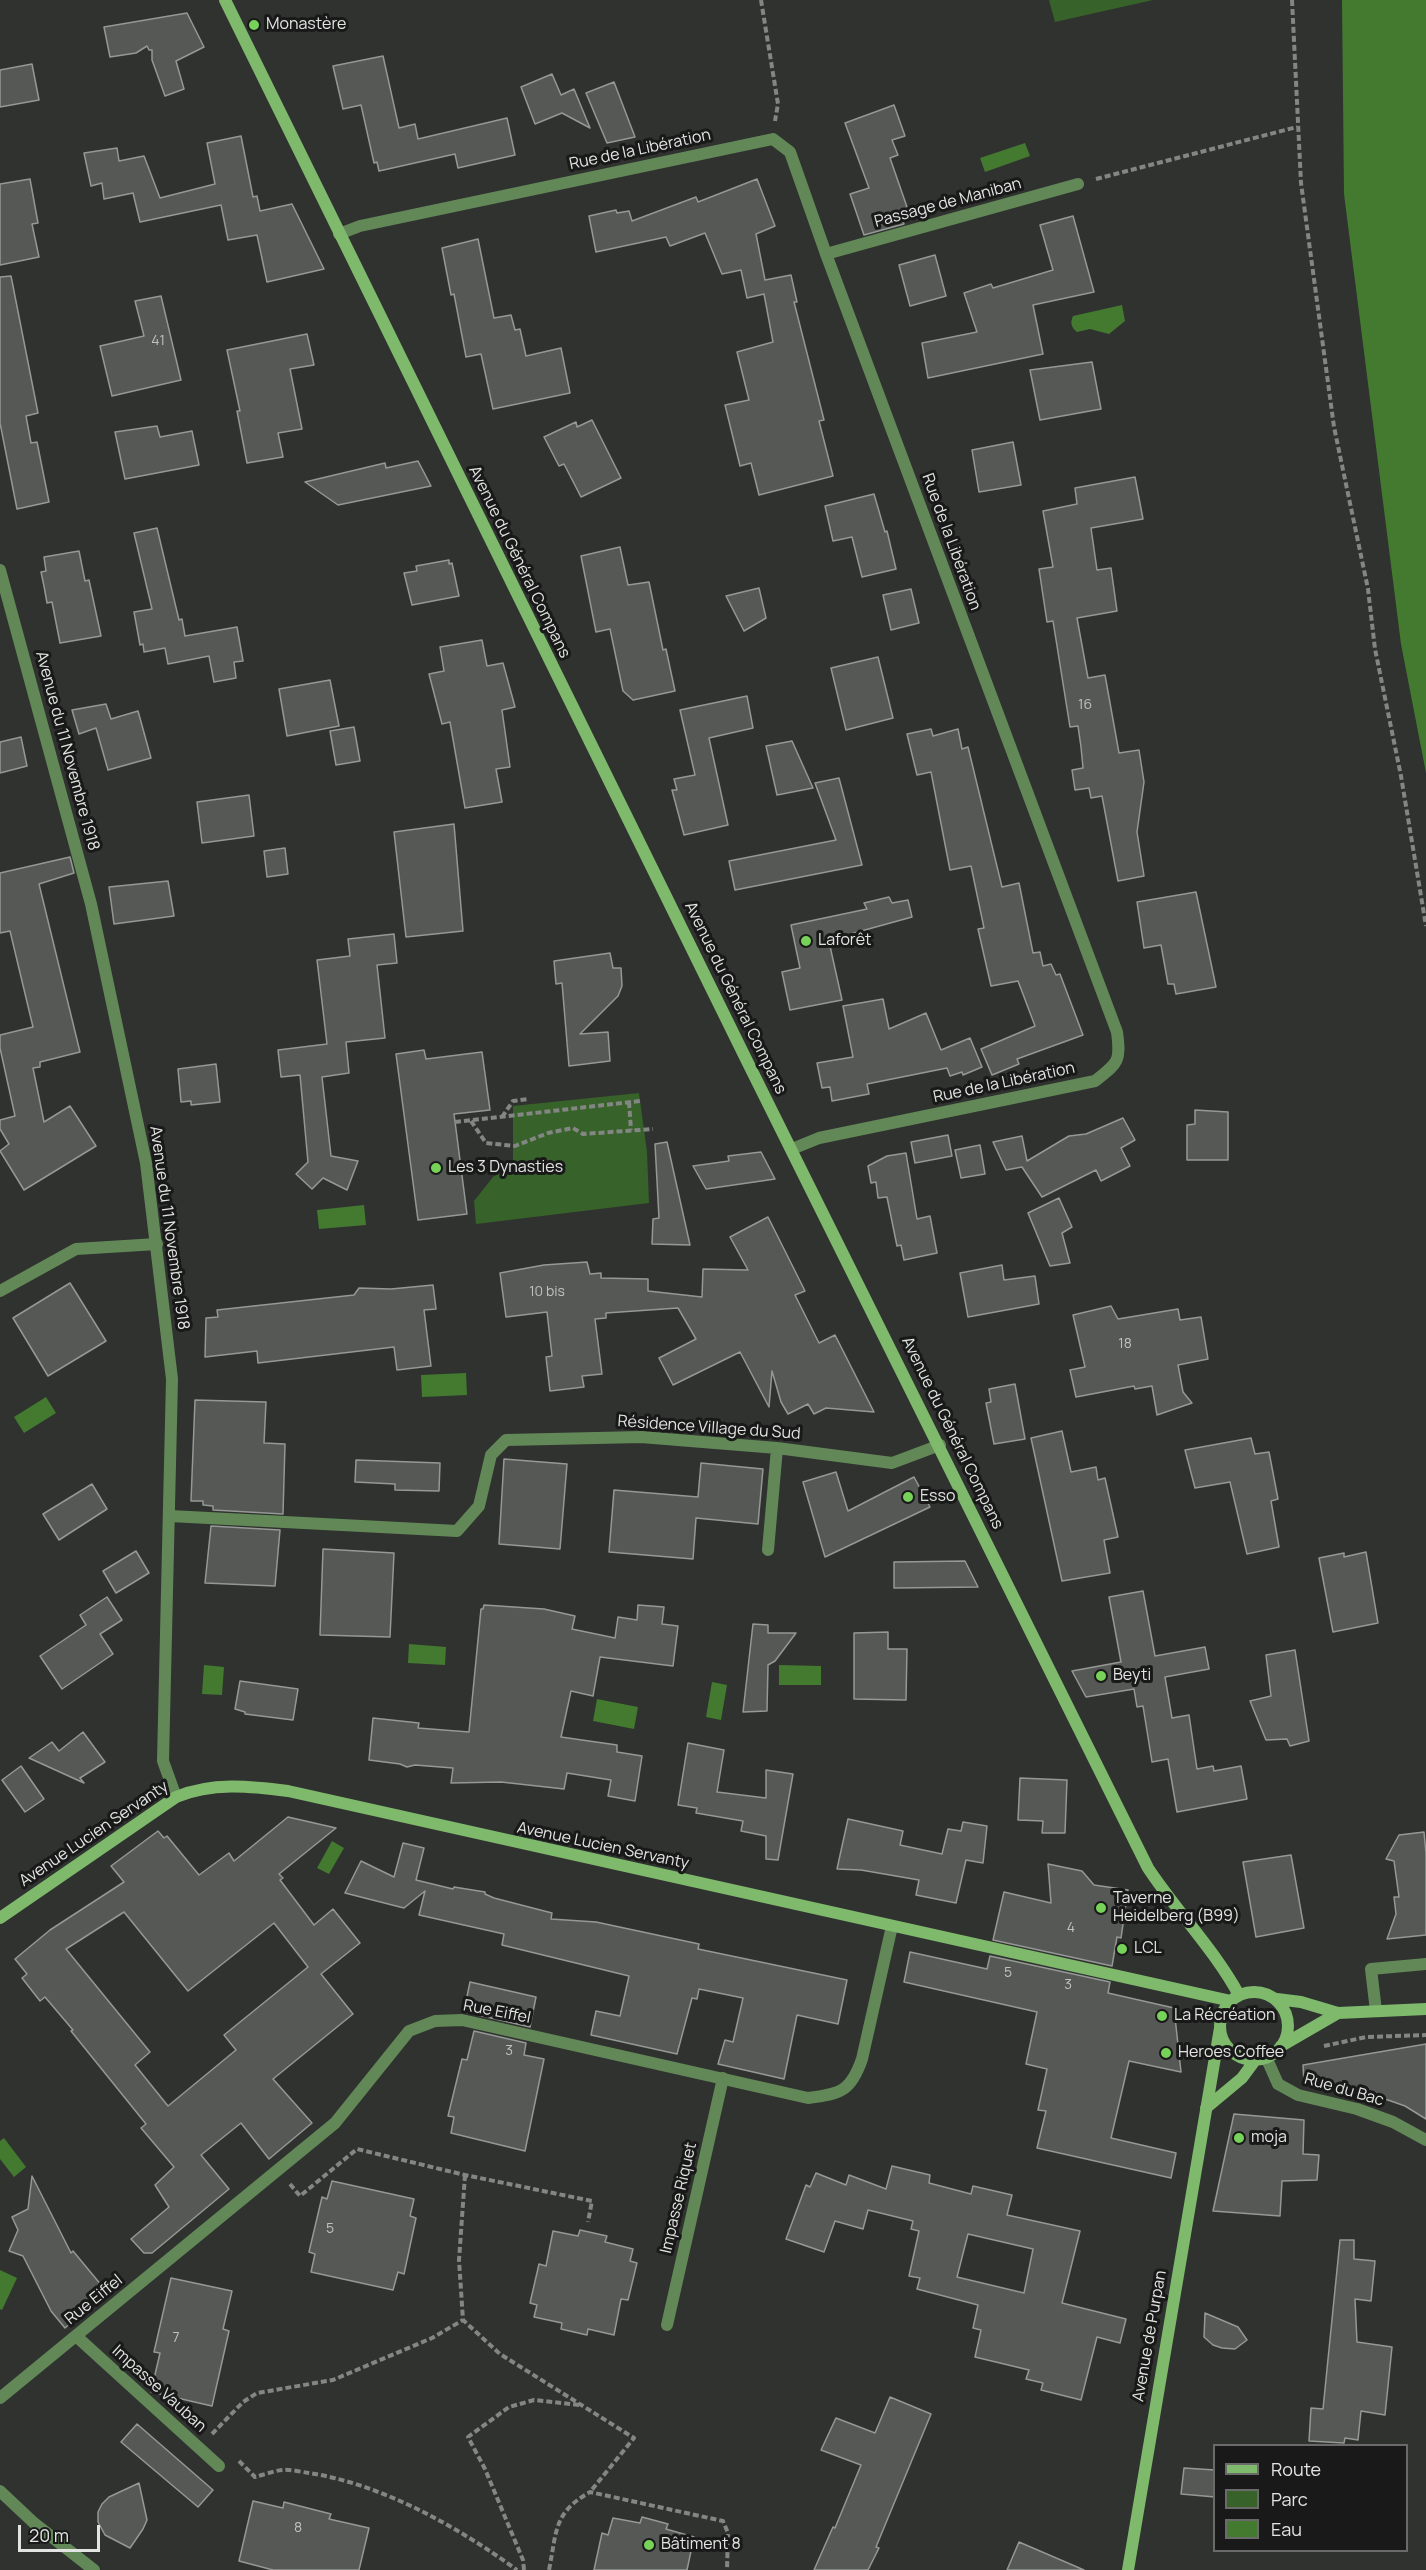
<!DOCTYPE html>
<html>
<head>
<meta charset="utf-8">
<style>
  body { margin:0 }
  #map { position:relative; width:1426px; height:2570px; overflow:hidden; background:#2f322f; font-family:Manrope,sans-serif }
  canvas { display:block }
  .legend { position:absolute; left:1213px; top:2444px; width:195px; height:108px; box-sizing:border-box; background:#181918; border:2px solid #696a69; margin:0; padding:8px 10px; list-style:none; font-size:18px; color:#e2e4e2 }
  .legend li { display:flex; align-items:center; gap:12px; height:30px }
  .legend b { width:30px; border:2px solid #696a69 }
  .scale { position:absolute; left:18px; top:2525px; width:82px; height:27px; box-sizing:border-box; border:3px solid #e2e4e2; border-top:0; padding-left:8px; font-size:18px; line-height:21px; white-space:nowrap; color:#e2e4e2; -webkit-text-stroke:4px #181918; paint-order:stroke }
</style>
</head>
<body>
<div id="map">
<canvas width="1426" height="2570"></canvas>
<ul class="legend">
<li><b style="height:8px;background:#7eb96c"></b>Route</li>
<li><b style="height:16px;background:#376229"></b>Parc</li>
<li><b style="height:16px;background:#437a30"></b>Eau</li>
</ul>
<div class="scale">20 m</div>
</div>
<script>
const ctx = document.querySelector('canvas').getContext('2d');
ctx.lineJoin = 'round';
function paint(path, color) {
  ctx.fillStyle = color;
  ctx.fill(path, 'evenodd');
}
function trace(path, color, width, dash) {
  ctx.strokeStyle = color;
  ctx.lineWidth = width;
  ctx.lineCap = dash ? 'butt' : 'round';
  ctx.setLineDash(dash || []);
  ctx.stroke(path);
}
function write(font, color, halo, rows, align = 'center') {
  ctx.font = font + ' Manrope,sans-serif';
  ctx.lineWidth = 6;
  ctx.setLineDash([]);
  ctx.textBaseline = 'middle';
  ctx.strokeStyle = halo;
  ctx.fillStyle = color;
  for (const [text, x, y, turn = 0] of rows) {
    ctx.save();
    ctx.translate(x, y);
    ctx.rotate((+turn || 0) * Math.PI / 180);
    ctx.textAlign = isNaN(turn) ? turn : align;
    if (halo) ctx.strokeText(text, 0, 0);
    ctx.fillText(text, 0, 0);
    ctx.restore();
  }
}
paint(new Path2D(`
  M1049 0H1153L1055 22Z
  M639 1093 647 1152 649 1203 476 1224 474 1201 493 1177 513 1166V1106Z`), '#376229');
paint(new Path2D(`
  M1342 0H1426V773L1401 644 1344 194Z
  M1025 143 1030 156 985 172 980 158Z
  M1122 305 1125 321 1109 334 1090 329 1077 332C1071 327 1070 323 1073 316Z
  M364 1205 366 1225 319 1229 317 1210Z
  M466 1373 467 1395 422 1397 421 1375Z
  M46 1397 56 1413 24 1433 14 1417Z
  M409 1644 446 1647 445 1665 408 1663Z
  M204 1665 224 1667 222 1695 202 1694Z
  M779 1665 821 1666V1685H779Z
  M712 1682 727 1685 721 1720 706 1717Z
  M597 1699 638 1707 634 1729 593 1721Z
  M332 1841 344 1848 329 1874 317 1868Z
  M4 2138 26 2167 14 2177 0 2159V2141Z
  M0 2270 17 2278 2 2310 0 2309Z`), '#437a30');
const building = new Path2D(`
  M187 13 204 47 176 61 184 89 165 96 152 60V50H149L147 46 136 53 110 57 104 27Z
  M383 56 399 128 415 124 418 139 507 118 515 155 458 168 455 154 379 171 377 162 374 163 361 105 343 109 333 66Z
  M32 64 39 100 0 107V70Z
  M552 74 561 95 574 89 590 128 562 113 535 124 521 87Z
  M614 82 635 137 607 143 586 93Z
  M894 105 905 136 892 140 898 155 890 158 907 207 899 210 904 224 864 235 850 194 869 188 845 123Z
  M241 136 253 197 257 196 260 211 292 204 324 269 267 282 257 235 228 240 221 205 140 222 133 193 104 199 102 183 91 186 84 153 117 148 119 161 144 156 160 198 215 184 207 143Z
  M30 179 38 223 32 224 39 257 0 265V184Z
  M757 179 775 226 756 234 765 280 791 275 797 302H794L824 420 819 421 833 476 759 495 751 463 740 466 725 405 749 400 737 352 773 342 764 294 747 298 741 270 722 274 705 233 670 246 666 237 596 252 589 216 616 210 617 213 629 211 632 221 696 197 698 202Z
  M1073 216 1094 292 1033 305 1043 354 928 378 922 343 977 332 964 293 991 284 993 288 1053 270 1040 225Z
  M478 239 494 318 511 315 515 330 520 329 526 356 561 348 570 393 493 409 481 354 466 357 454 294 451 295 442 248Z
  M935 255 946 296 910 306 899 265Z
  M11 276 38 413 26 416 31 443 37 442 49 502 17 509 0 423V277Z
  M161 296 181 380 112 396 100 346 144 336 135 301Z
  M307 334 314 365 290 369 302 429 278 433 283 457 247 463 237 411H240L227 350Z
  M1092 362 1101 409 1040 420 1030 370Z
  M592 420 621 478 581 497 564 464 559 466 544 437 576 422 577 427Z
  M157 426 160 437 192 431 199 465 125 479 115 432Z
  M1013 442 1021 485 979 492 972 450Z
  M418 461 431 486 338 505 305 482 385 463 386 468Z
  M1135 477 1143 519 1091 528 1097 570 1111 568 1117 611 1077 618 1088 678 1105 675 1119 753 1139 750 1144 782 1137 832 1144 876 1118 881 1102 796 1091 798 1089 788 1075 790 1072 770 1083 768 1081 747 1078 726 1070 727 1053 621 1047 622 1039 569 1053 567 1043 511 1077 504 1075 488Z
  M874 494 885 532 887 531 896 569 862 577 852 537 833 541 825 506Z
  M157 528 179 620 182 619 185 636 237 627 243 661 234 662 236 678 214 682 209 656 168 664 165 648 144 652 143 644 140 645 134 612 152 609 134 533Z
  M620 547 628 585 649 582 663 650 666 649 675 691 633 700 623 691 610 629 596 632 581 556Z
  M79 551 85 581 89 580 101 636 60 643 52 602 47 603 44 586 41 572 46 571 44 557Z
  M449 560V564L452 563 459 596 412 605 404 573 417 571 416 566Z
  M759 588 766 618 744 631 726 596Z
  M911 589 919 623 891 630 883 595Z
  M482 640 487 666 503 663 515 707 502 710 510 767 496 769 502 802 465 808 450 722 442 724 429 674 444 671 440 647Z
  M878 657 893 718 846 730 831 668Z
  M330 680 339 726 287 736 279 689Z
  M747 696 753 728 709 738 728 825 684 835 672 790H677L674 779 695 775 680 710Z
  M106 704 111 719 138 711 151 758 108 770 96 728 79 734 72 710Z
  M354 727 360 761 336 765 330 731Z
  M931 729 933 736 958 729 962 749 968 747 1002 887 1019 883 1033 953 1040 952 1043 966 1051 964 1056 975 1060 974 1083 1035 1017 1059 1019 1064 992 1075 981 1049 1035 1026 1018 981 991 986 978 929 984 928 971 866 950 870 931 772 917 775 907 734Z
  M21 737 27 766 0 773V742Z
  M792 741 813 788 777 795 766 746Z
  M839 778 862 865 735 890 729 861 836 840 815 783Z
  M249 795 254 836 202 843 197 802Z
  M454 824 463 931 406 937 394 832Z
  M285 848 288 874 267 877 264 851Z
  M70 857 74 873 39 884 80 1052 40 1062V1067L33 1068 44 1122 70 1106 96 1146 24 1190 0 1151 9 1144 0 1129V1120L15 1116 0 1048V1035L33 1027 10 931 0 933V873Z
  M168 881 174 916 114 924 109 887Z
  M1196 892 1216 987 1176 994 1174 984H1168L1161 945 1144 948 1137 902Z
  M889 897 892 903 908 900 912 917 854 933 856 940 830 946 842 1000 790 1010 782 972 800 968 791 925 867 909 864 903Z
  M394 934 397 963 377 965 385 1038 346 1042 349 1073 322 1077 331 1156 358 1161 347 1190 323 1178 312 1189 296 1174 308 1162 300 1075 281 1077 278 1050 327 1044 317 960 350 956 348 939Z
  M610 953 613 968H621L622 986 618 996 580 1034 608 1032 610 1061 569 1066 562 983 556 984 554 961Z
  M883 999 889 1029 926 1013 941 1050 970 1038 982 1067 963 1075 962 1072 950 1076 947 1068 867 1084 869 1094 832 1101 830 1087 822 1088 817 1063 853 1057 843 1006Z
  M424 1050 426 1059 482 1052 490 1110 454 1114 467 1214 418 1220 396 1054Z
  M216 1064 220 1102 191 1105V1101L181 1102 178 1069Z
  M1195 1110 1228 1112V1160H1187V1125L1195 1124Z
  M1123 1118 1135 1140 1121 1148 1130 1166 1101 1181 1096 1170 1042 1197 1022 1167 1006 1170 993 1142 1022 1136 1027 1161 1069 1136 1086 1134Z
  M948 1135 952 1156 915 1163 911 1142Z
  M667 1142 690 1245 652 1244 653 1219 659 1218 655 1144Z
  M980 1145 985 1174 961 1178 955 1150Z
  M761 1152 775 1179 706 1189 693 1166 729 1161 728 1156Z
  M906 1153 917 1219 930 1216 937 1253 904 1260 901 1245 897 1246 887 1197 878 1198 876 1182 871 1183 868 1166 887 1156Z
  M1059 1198 1072 1227 1062 1233 1070 1263 1050 1266 1028 1213Z
  M768 1217 805 1291 795 1295 819 1343 835 1335 874 1412 826 1408 814 1414 808 1404 788 1414 781 1402 772 1371 769 1407 740 1352 673 1385 659 1358 696 1339 678 1308 606 1313V1318L595 1319 602 1374 582 1376 584 1387 550 1391 546 1357 552 1356 547 1312 506 1317 500 1273 544 1265 587 1262 590 1274 601 1273V1278L648 1279V1291L702 1297 703 1269 748 1270 730 1237Z
  M1002 1265 1004 1280 1035 1276 1039 1304 968 1317 960 1273Z
  M70 1283 106 1341 48 1376 13 1318Z
  M433 1285 436 1309 424 1310 431 1366 397 1370 394 1347 258 1363 257 1351 205 1357 206 1318 218 1317 217 1310 354 1295 359 1288 391 1289Z
  M1111 1306 1118 1319 1178 1309 1180 1320 1201 1317 1208 1359 1178 1365 1183 1392 1192 1403 1157 1415 1152 1386 1135 1389 1134 1386 1076 1397 1070 1370 1085 1367 1073 1315Z
  M1015 1384 1025 1439 994 1444 986 1403 991 1402 989 1389Z
  M195 1400 266 1402 264 1443 285 1444 283 1514 213 1510V1506L203 1505V1501H191Z
  M1062 1431 1071 1472 1096 1467 1098 1480 1105 1478 1118 1537 1104 1540 1110 1573 1062 1581 1031 1438Z
  M1251 1438 1255 1454 1269 1452 1278 1499 1271 1501 1279 1547 1247 1554 1230 1482 1195 1488 1185 1450Z
  M504 1459 567 1464 560 1549 499 1544Z
  M356 1460 440 1463 439 1491 395 1490V1484L355 1482Z
  M701 1463 763 1469 758 1524 696 1518 693 1559 609 1552 614 1490 698 1497Z
  M836 1472 848 1511 914 1477 930 1507 825 1557 803 1482Z
  M92 1484 107 1509 59 1540 43 1514Z
  M211 1526 280 1530 275 1586 205 1583Z
  M323 1549 394 1553 390 1637 320 1635Z
  M136 1551 149 1573 116 1593 103 1571Z
  M1366 1552 1378 1623 1333 1632 1319 1558 1344 1553V1557Z
  M965 1561 978 1587 894 1588V1562Z
  M1143 1591 1155 1656 1205 1647 1209 1669 1165 1677 1172 1718 1189 1715 1197 1769 1213 1766 1214 1771 1241 1766 1247 1799 1177 1812 1168 1759 1152 1762 1143 1706 1137 1707 1134 1689 1086 1697 1072 1671 1121 1662 1109 1597Z
  M107 1597 122 1620 100 1634 113 1654 62 1689 40 1656 86 1625 80 1615Z
  M484 1605 544 1609 575 1616 572 1629 615 1638 618 1617 637 1620 638 1605 664 1607 662 1624 678 1626 673 1666 600 1657 593 1696 571 1691 561 1737 617 1745V1752L642 1756 635 1801 608 1796 611 1780 567 1773 564 1789 501 1782 451 1783 453 1768 415 1765 407 1767 400 1764 369 1760 373 1718 419 1723 418 1728 469 1732 481 1609H483Z
  M753 1624 768 1625V1633H796L775 1661 768 1665 767 1711 743 1712Z
  M888 1632V1649H907L906 1700 854 1699V1633Z
  M1295 1650 1309 1741 1290 1746 1287 1739 1266 1740 1250 1701 1271 1696 1266 1655Z
  M240 1681 298 1689 293 1720 245 1714V1712L235 1709Z
  M83 1732 105 1762 80 1778 84 1783 29 1758 52 1742 59 1751Z
  M688 1743 724 1750 717 1792 766 1798V1770L793 1774 778 1860 766 1859V1836L741 1831 743 1821 696 1813 697 1808 678 1805Z
  M21 1766 44 1799 25 1812 2 1780Z
  M1020 1778 1067 1780 1065 1833H1042L1043 1821 1018 1820Z
  M288 1817 336 1828 279 1874 283 1878 280 1880 314 1925 333 1909 360 1943 321 1974 353 2014 273 2079 312 2123 269 2159 241 2123 201 2155 229 2189 152 2253H144L131 2239 169 2207 155 2185 174 2167 141 2128 146 2124 71 2031 73 2030 45 1997 40 2001 22 1978 27 1974 15 1959 50 1930 124 1882 111 1866 158 1831 164 1838 167 1836 199 1875 229 1853 234 1861ZM124 1912 188 1991 274 1923 308 1967 224 2035 236 2050 168 2106 135 2065 150 2052 66 1949Z
  M848 1819 903 1831 900 1845 942 1854 948 1829 961 1831 963 1822 987 1826 983 1863 966 1860 956 1903 916 1895 919 1880 861 1870 837 1869Z
  M1424 1832 1426 1853V1935L1387 1939 1396 1914 1394 1897H1399L1394 1861 1386 1859 1399 1835Z
  M403 1843 424 1848 416 1880 453 1889 454 1887 485 1892V1894L494 1898 552 1913 551 1919 596 1922 699 1944 698 1949 847 1980 838 2024 797 2015 784 2079 718 2064 725 2040 733 2042 743 1998 699 1989 697 1999 692 1998 677 2054 591 2035 596 2011 620 2016 629 1976 502 1945 504 1934 419 1915 425 1891 404 1908 345 1893 361 1861 394 1877Z
  M1291 1855 1304 1928 1256 1937 1243 1862Z
  M1048 1864 1082 1871 1094 1885 1128 1890 1121 1938 1117 1937 1112 1966 993 1940 1004 1892 1051 1903Z
  M910 1952 987 1969 990 1956 1110 1982 1108 1993 1174 2008 1181 2072 1129 2061 1111 2138 1176 2153 1171 2178 1037 2148 1046 2111 1038 2110 1047 2069 1026 2064 1037 2012 904 1982Z
  M470 1982 536 1997 530 2027 478 2015 480 2009 465 2006Z
  M474 2031 526 2043 524 2055 544 2059 525 2151 451 2133 454 2117 448 2116 462 2059 467 2060Z
  M1426 2044V2119L1405 2106 1388 2100 1304 2083 1303 2065Z
  M1234 2114 1304 2120 1303 2154 1319 2155 1317 2180 1282 2181 1280 2216 1213 2211Z
  M892 2166 930 2175 929 2183 971 2194 973 2186 1012 2195 1007 2215 1080 2231 1062 2303 1126 2319 1120 2343 1097 2337 1081 2400 1041 2390 1043 2383 1026 2379 1029 2370 975 2357 981 2330 973 2328 978 2305 917 2289 920 2278 909 2276 919 2231 911 2229 913 2221 868 2210 863 2229 835 2221 824 2252 786 2239 806 2185 810 2187 816 2173 846 2185 849 2175 886 2189ZM968 2234 1033 2249 1024 2293 957 2277Z
  M32 2176 71 2253 73 2251 107 2292 65 2328 51 2311 23 2256 9 2251 18 2230 12 2217 28 2209Z
  M332 2181 414 2199 410 2216 416 2218 404 2274 398 2272 393 2290 311 2272 315 2254 309 2252 322 2197 327 2199Z
  M580 2230 607 2236 605 2242 633 2249 630 2261 637 2263 628 2300 621 2299 614 2335 588 2329 587 2335 561 2329 562 2323 534 2317 537 2305 530 2303 539 2264 546 2266 553 2231 578 2236Z
  M1340 2240H1354V2259L1375 2261 1371 2301 1355 2299 1357 2342 1392 2347 1385 2415 1361 2411 1358 2440 1345 2438 1344 2443 1309 2441 1311 2408 1323 2409Z
  M171 2278 232 2291 223 2329 229 2331 212 2406 151 2392 160 2353 154 2352Z
  M1205 2313 1238 2327 1247 2340 1235 2349 1222 2348 1213 2345 1204 2337Z
  M890 2397 931 2414 876 2547 879 2548 868 2570H814L833 2527 835 2528 861 2465 821 2450 836 2418 875 2433Z
  M137 2424 213 2490 198 2507 121 2442Z
  M1184 2468 1215 2470V2497L1181 2494Z
  M139 2483 147 2520 143 2529 130 2548 105 2535 98 2522V2512L102 2504 109 2497Z
  M253 2501 283 2508 284 2502 331 2514 329 2519 369 2528 359 2570H273L239 2561Z
  M642 2517 668 2524 666 2529 694 2537 687 2570H594L602 2533 608 2535 613 2518 640 2523Z
  M1019 2542 1084 2570H1007Z`);
paint(building, '#555854');
trace(building, '#959995', 1.5);
trace(new Path2D(`
  M761 0 778 104 775 121
  M1292 0 1301 183 1334 427 1368 589 1375 649 1401 776 1426 926
  M1096 179 1297 127
  M629 1102 631 1130
  M502 1117 513 1101 528 1099
  M471 1121 486 1143 515 1146 548 1133 573 1128 583 1134 653 1129
  M455 1122 640 1101
  M1324 2046 1366 2037 1426 2035
  M465 2175 459 2260 463 2320 500 2354 634 2438 590 2492
  M290 2184 300 2196 357 2149 465 2175 592 2201 588 2222
  M212 2434 243 2402 257 2393 333 2380 432 2338 463 2320
  M239 2461 255 2477C263 2475 273 2471 282 2470 290 2469 301 2472 309 2473 382 2484 458 2527 517 2570
  M524 2570 523 2560 485 2469 468 2437 509 2407 534 2400 580 2405
  M549 2570C557 2531 553 2513 590 2492L723 2521 728 2533 727 2570`), '#848684', 4, [6, 3]);
trace(new Path2D(`
  M826 254 1078 184
  M0 1291 76 1249 157 1244
  M170 1516 457 1531 479 1506 491 1455 506 1440 641 1437 777 1448 892 1463 940 1445
  M768 1550 777 1448
  M1376 2011 1371 1969 1426 1964
  M1266 2057 1278 2084 1298 2095 1357 2109 1393 2122 1426 2140
  M667 2325 723 2078
  M76 2336 219 2466`), '#638858', 12);
trace(new Path2D(`
  M339 234 360 226 773 139 790 152 826 254 1117 1032C1121 1062 1118 1063 1095 1081L819 1138 792 1149
  M0 570 91 904 146 1163 172 1379 163 1761 176 1797
  M0 2398 335 2123 409 2031 435 2021 462 2020 808 2098C841 2094 851 2091 862 2059L892 1926
  M0 2491 34 2523 94 2570`), '#638858', 12);
trace(new Path2D(`
  M225 0 748 1063 1148 1868C1177 1912 1214 1949 1239 1995
  M0 1918 176 1797C212 1782 250 1786 288 1791L1231 2001
  M1220 2026a34 34 0 1 1 68 0a34 34 0 1 1-68 0Z
  M1277 1999 1301 2002 1338 2013 1426 2009
  M1281 2046 1338 2013
  M1206 2108 1242 2078 1256 2059
  M1128 2570 1220 2028`), '#7eb96c', 12);
for (const [x, y, r, color] of [
  [254,25,6,"#77d259"],
  [806,941,6,"#77d259"],
  [436,1168,6,"#77d259"],
  [908,1497,6,"#77d259"],
  [1101,1676,6,"#77d259"],
  [1101,1908,6,"#77d259"],
  [1122,1949,6,"#77d259"],
  [1162,2016,6,"#77d259"],
  [1166,2053,6,"#77d259"],
  [1239,2138,6,"#77d259"],
  [649,2545,6,"#77d259"]
]) {
  const dot = new Path2D();
  dot.arc(x, y, r, 0, 2 * Math.PI);
  ctx.fillStyle = color;
  ctx.fill(dot);
  trace(dot, '#181918', 2);
}
write('14px', '#bfc1be', null, [
  ["41",158,341],
  ["16",1085,705],
  ["10 bis",547,1292],
  ["18",1125,1344],
  ["4",1071,1928],
  ["5",1008,1973],
  ["3",1068,1985],
  ["3",509,2051],
  ["5",330,2229],
  ["7",176,2338],
  ["8",298,2528]
]);
write('16px', '#e2e4e2', '#181918', [
  ["Monastère",266,25],
  ["Laforêt",818,941],
  ["Les 3 Dynasties",448,1168],
  ["Esso",920,1497],
  ["Beyti",1113,1676],
  ["Taverne",1113,1899],
  ["Heidelberg (B99)",1113,1917],
  ["LCL",1134,1949],
  ["La Récréation",1174,2016],
  ["Heroes Coffee",1178,2053],
  ["moja",1251,2138],
  ["Bâtiment 8",661,2545]
], 'left');
write('16px', '#e2e4e2', '#181918', [
  ["Rue de la Libération",640,150,-12],
  ["Passage de Maniban",948,203,-15],
  ["Rue de la Libération",951,542,70],
  ["Avenue du Général Compans",519,562,64],
  ["Avenue du 11 Novembre 1918",67,751,75],
  ["Avenue du Général Compans",735,998,64],
  ["Rue de la Libération",1004,1083,-12],
  ["Avenue du 11 Novembre 1918",169,1228,82],
  ["Résidence Village du Sud",709,1428,4],
  ["Avenue du Général Compans",952,1433,64],
  ["Avenue Lucien Servanty",94,1834,-34],
  ["Avenue Lucien Servanty",603,1846,12],
  ["Rue Eiffel",497,2012,11],
  ["Rue du Bac",1344,2090,16],
  ["Impasse Riquet",679,2198,-77],
  ["Rue Eiffel",94,2300,-39],
  ["Avenue de Purpan",1150,2336,-80],
  ["Impasse Vauban",159,2389,42]
]);
</script>
</body>
</html>
